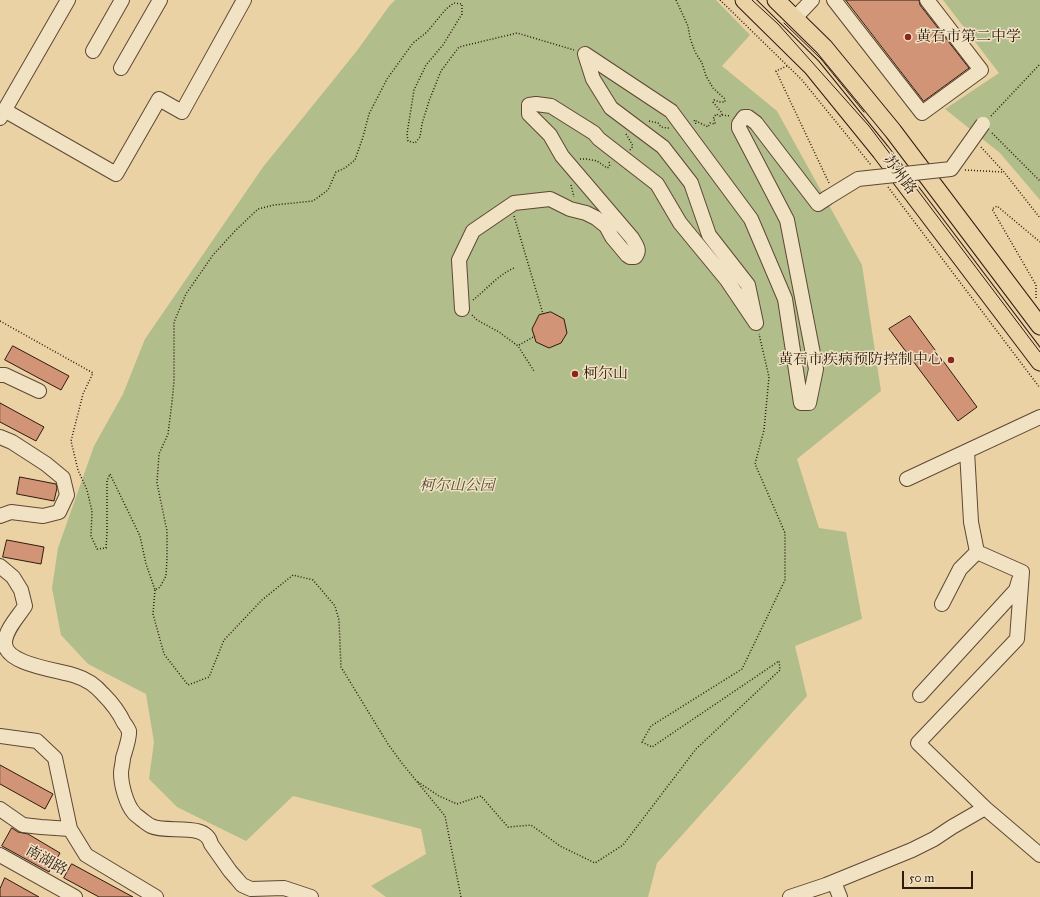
<!DOCTYPE html>
<html>
<head>
<meta charset="utf-8">
<style>
  body { margin:0 }
  #map { position:relative; width:1040px; height:897px; overflow:hidden; background:#ead2a5; font-family:"IM FELL Great Primer",serif }
  canvas { display:block }
  .scale { position:absolute; left:902px; top:871px; width:71px; height:18px; box-sizing:border-box; border:2px solid #2f1a0f; border-top:0; padding-left:5px; font-size:12px; line-height:14px; white-space:nowrap; color:#2f1a0f; -webkit-text-stroke:3px #f1e2c4; paint-order:stroke }
</style>
</head>
<body>
<div id="map">
<canvas width="1040" height="897"></canvas>
<div class="scale">50 m</div>
</div>
<script>
const ctx = document.querySelector('canvas').getContext('2d');
ctx.lineJoin = 'round';
function paint(path, color) {
  ctx.fillStyle = color;
  ctx.fill(path, 'evenodd');
}
function trace(path, color, width, dash) {
  ctx.strokeStyle = color;
  ctx.lineWidth = width;
  ctx.lineCap = dash ? 'butt' : 'round';
  ctx.setLineDash(dash || []);
  ctx.stroke(path);
}
function write(font, color, halo, rows, align = 'center') {
  ctx.font = font + ' "IM FELL Great Primer","Noto Serif SC",serif';
  ctx.lineWidth = 3;
  ctx.setLineDash([]);
  ctx.textBaseline = 'middle';
  ctx.strokeStyle = halo;
  ctx.fillStyle = color;
  for (const [text, x, y, turn = 0] of rows) {
    ctx.save();
    ctx.translate(x, y);
    ctx.rotate((+turn || 0) * Math.PI / 180);
    ctx.textAlign = isNaN(turn) ? turn : align;
    if (halo) ctx.strokeText(text, 0, 0);
    ctx.fillText(text, 0, 0);
    ctx.restore();
  }
}
paint(new Path2D(`
  M395 0H716L750 35 722 66 777 111 862 265 881 391 797 459 819 528 846 532 862 619 795 646 807 696 657 863 648 897H386L371 886 426 854 421 829 293 796 246 841 177 807 149 779 154 742 146 694 88 664 61 635 52 588 58 548 94 446 123 394 145 339 263 167 356 52 390 5Z
  M943 0H1040V200L1000 153 945 109 999 73Z`), '#b1bd8b');
const building = new Path2D(`
  M846 0H919L920 5 969 68 924 101Z
  M551 312 564 319 567 333 561 343 549 348 536 342 532 329 539 315Z
  M910 316 977 407 958 421 889 329Z
  M13 346 69 376 61 390 5 360Z
  M0 403 44 427 36 441 0 422Z
  M20 477 56 484 57 488 54 501 17 494Z
  M7 540 44 547 41 564 3 557Z
  M0 765 53 794 45 809 0 784Z
  M12 828 18 832 28 834 60 853 49 872 2 846Z
  M72 864 133 897H99L64 878Z
  M5 878 39 897H0V889Z`);
paint(building, '#d29476');
trace(building, '#2f1a0f', 1);
const minor = new Path2D(`
  M834 0 922 113 981 70 927 0
  M795 18 812 0
  M93 51 122 0
  M121 68 160 0
  M4 110 116 174 159 99 182 112 244 0
  M0 118 68 0
  M462 309 459 260 473 231 514 203 550 199 570 209 586 213 596 218 606 226 612 237 627 255 630 257H635C641 250 636 245 632 238L562 156 550 135 529 114V105L536 104 551 106 594 133 599 139 657 184 680 223 727 280 756 323 748 285 709 235 691 183 663 147 611 108 593 79 585 54 671 111 751 219 785 299 801 403H809L816 369 787 220 739 128V124L744 117H748L756 123 818 204 827 198
  M0 375H5L39 391
  M0 437 12 442 46 464 63 478 67 495 59 512 43 516 11 512 0 516
  M967 451 971 522 977 552 1022 572 1017 639 918 743 985 808
  M907 479 1040 417
  M0 566 13 577 21 590 25 606C18 617 5 630 5 643 5 665 60 670 76 676 86 679 96 686 103 694 112 703 119 712 124 723 126 725 128 729 129 731 130 737 125 751 123 758 123 763 121 768 121 773 121 784 126 804 134 813 135 815 139 817 141 819 144 821 147 824 151 826 167 834 206 821 211 844L230 871 237 879 242 885 251 889 284 888 311 897
  M942 604 960 569 977 552
  M920 695 1016 590 1019 580
  M0 736 37 741 55 758 70 829 86 855 156 897
  M0 809 23 825 41 827 70 829
  M0 855 75 897
  M834 882 840 897
  M790 897 826 885 912 850 934 839 952 827 985 808 1040 855`);
const major = new Path2D(`
  M744 0 812 67 881 152 1040 362
  M776 0 824 47 893 131 1040 326`);
trace(minor, '#5e4834', 16);
trace(major, '#2f1a0f', 19);
trace(new Path2D(`
  M676 0 688 26 690 38 695 52 702 63 706 76 713 88 725 99V102H720L714 100 713 102 722 113V115L720 116 716 114 713 119 715 121V124L710 123 708 127 694 120 696 124
  M720 0 802 80 871 165
  M787 66 776 71 829 183
  M722 115 730 116
  M991 116 1040 64
  M649 121 658 123 661 127 667 128H669
  M992 133 1040 181
  M626 134 629 139 633 146 630 150
  M981 147 1004 172 1040 218
  M580 159H587L597 161 607 168 609 167 610 164 609 162
  M965 170 1003 172
  M571 185 574 197
  M888 187 1040 388
  M514 216 543 314
  M1036 298V285L992 209 997 206 1040 242
  M473 300C487 289 498 275 514 268
  M472 315 477 320 499 332 518 346 534 371
  M0 321 93 373 83 394 71 441 78 470 87 490 92 511 91 536 97 549 106 548 107 533V481L110 474 140 536 146 564 155 590 160 587 166 576 167 558V531L157 483 159 454 168 434 172 402 174 381V322L186 294 213 255 235 231 258 209 274 205 313 201 328 190 336 172 345 168 355 160 363 137 369 114 387 79 413 43 427 32 446 9 454 3 462 4V14L443 45 426 65 414 90 407 134 408 141 415 143 420 137 422 124 429 101 441 71 459 47 517 33 574 50
  M519 345 535 336
  M155 590 153 614 164 654 188 685 209 677 224 640 262 600 293 575 313 580 335 606 339 620 341 667 388 744 401 762 445 816 461 897
  M418 782 439 796 457 804 481 796 508 827 531 825 560 846 595 863 623 845 696 749 780 670 779 661 652 747 642 742 651 726 742 669 785 580V533L755 464 764 430 769 377 759 334`), '#2f1a0f', 1.5, [1, 2]);
trace(minor, '#f1e2c4', 14);
trace(major, '#ead2a5', 17);
trace(new Path2D(`
  M752 0 778 24 869 126 1040 352
  M784 23 821 59 864 112`), '#2f1a0f', 1);
const minorBridge = new Path2D(`
  M827 198 858 179 951 169 983 124`);
trace(minorBridge, '#5e4834', 16, []);
trace(minorBridge, '#f1e2c4', 14);
for (const [x, y, r, color] of [
  [908,37,4,"#8f2418"],
  [951,360,4,"#8f2418"],
  [575,374,4,"#8f2418"]
]) {
  const dot = new Path2D();
  dot.arc(x, y, r, 0, 2 * Math.PI);
  ctx.fillStyle = color;
  ctx.fill(dot);
  trace(dot, '#f1e2c4', 1.5);
}
write('15px', '#2f1a0f', '#f1e2c4', [
  ["黄石市第二中学",916,37],
  ["黄石市疾病预防控制中心",943,360,"right"],
  ["柯尔山",583,374]
], 'left');
write('15px', '#2f1a0f', '#f1e2c4', [
  ["苏州路",899,175,53],
  ["南湖路",46,861,30]
]);
write('italic 15px', '#564b34', '#f1e2c4', [
  ["柯尔山公园",457,486]
]);
</script>
</body>
</html>
